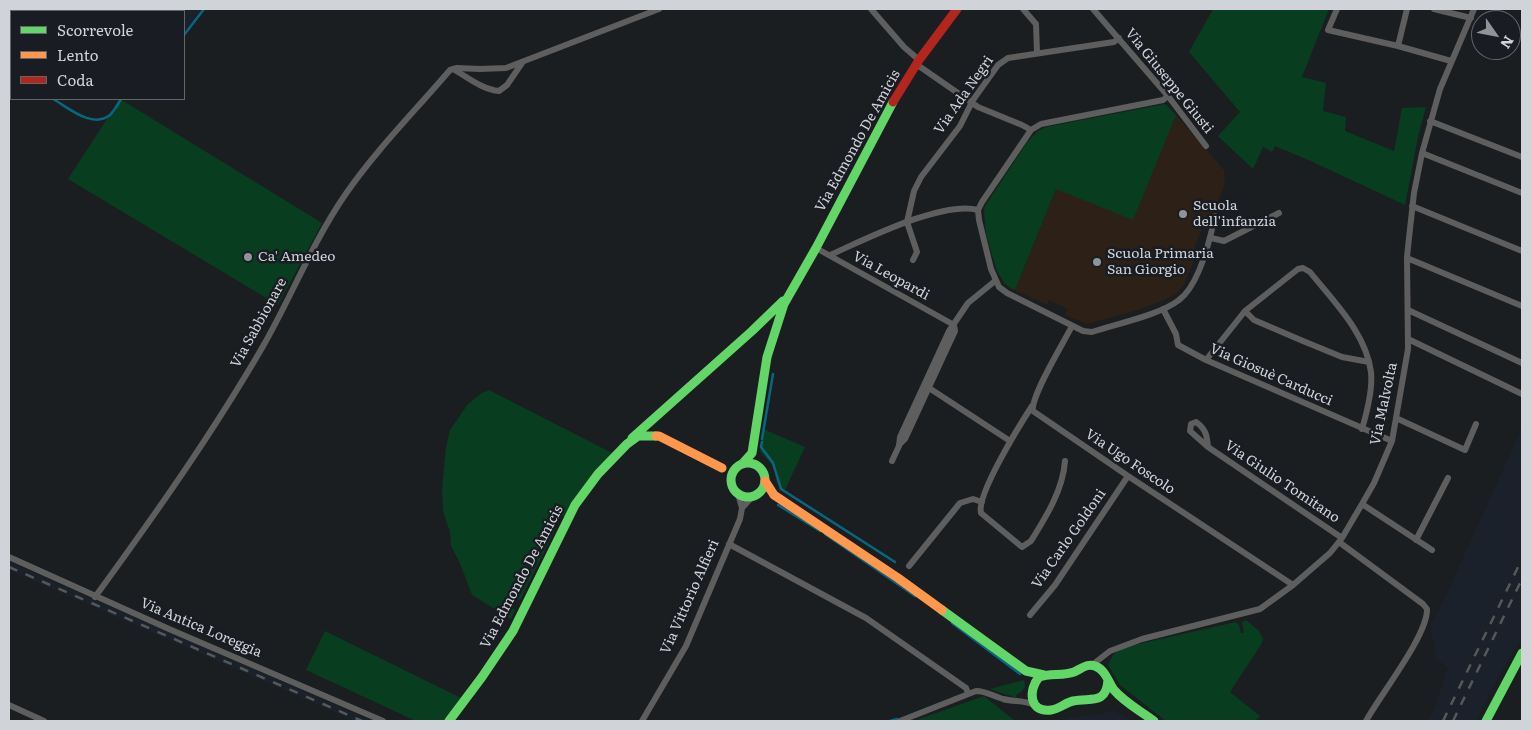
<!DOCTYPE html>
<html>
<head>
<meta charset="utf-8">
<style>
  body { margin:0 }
  #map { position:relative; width:1531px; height:730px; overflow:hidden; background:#1b1e21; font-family:Literata,serif }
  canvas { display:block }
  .frame { position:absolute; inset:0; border:10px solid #d0d3d7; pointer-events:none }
  .legend { position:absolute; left:10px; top:10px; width:175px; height:90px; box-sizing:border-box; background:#191d23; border:1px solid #62666b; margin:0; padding:6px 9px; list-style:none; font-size:15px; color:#d0d3d7 }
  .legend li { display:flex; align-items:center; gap:10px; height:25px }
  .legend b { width:25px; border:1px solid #62666b }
  .north { position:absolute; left:1471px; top:10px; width:50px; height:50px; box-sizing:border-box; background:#191d23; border:1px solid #62666b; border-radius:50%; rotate:123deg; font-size:14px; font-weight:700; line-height:20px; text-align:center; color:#d0d3d7 }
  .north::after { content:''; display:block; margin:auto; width:18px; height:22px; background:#919497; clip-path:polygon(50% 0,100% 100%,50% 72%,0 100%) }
</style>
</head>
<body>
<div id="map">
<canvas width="1531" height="730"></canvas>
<div class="frame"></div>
<ul class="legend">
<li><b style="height:6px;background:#63d668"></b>Scorrevole</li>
<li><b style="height:6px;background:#ff974d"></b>Lento</li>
<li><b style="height:6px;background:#b3261e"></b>Coda</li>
</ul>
<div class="north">N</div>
</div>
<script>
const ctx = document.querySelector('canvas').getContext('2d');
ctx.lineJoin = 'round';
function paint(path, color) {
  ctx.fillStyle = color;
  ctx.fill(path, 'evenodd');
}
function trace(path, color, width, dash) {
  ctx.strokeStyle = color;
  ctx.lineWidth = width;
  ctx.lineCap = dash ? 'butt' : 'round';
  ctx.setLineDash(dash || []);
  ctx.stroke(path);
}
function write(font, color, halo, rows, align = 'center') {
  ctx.font = font + ' Literata,serif';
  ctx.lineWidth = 5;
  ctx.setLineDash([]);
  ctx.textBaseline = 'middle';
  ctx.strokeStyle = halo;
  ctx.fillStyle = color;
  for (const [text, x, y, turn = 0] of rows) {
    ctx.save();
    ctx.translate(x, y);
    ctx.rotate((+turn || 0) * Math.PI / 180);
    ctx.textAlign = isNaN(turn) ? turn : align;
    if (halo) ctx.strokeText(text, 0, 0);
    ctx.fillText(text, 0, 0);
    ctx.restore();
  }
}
paint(new Path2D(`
  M131 9H202L184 32V11H133Z
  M1522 428V637L1498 678 1476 721H1426L1434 711 1448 668 1435 657 1436 652 1430 627 1445 598Z
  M9 562 372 721H355L9 570Z
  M1113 710 1131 721H1061L1070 717 1096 715Z`), '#1b212b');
paint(new Path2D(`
  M1176 115 1224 170 1225 177 1224 186 1209 226 1204 224 1194 248 1196 252 1195 259 1183 286 1176 294 1162 301 1141 309 1087 324 1065 315 1068 309 1049 300 1047 305 1015 290 1056 189Z`), '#2c2017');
paint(new Path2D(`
  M1213 9H1329L1302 77 1326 83 1323 111 1346 117 1345 131 1394 151 1402 108 1426 107 1418 137 1405 205 1313 162 1275 146 1272 152 1263 147 1253 169 1218 136 1240 112 1189 52Z
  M120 99 322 223 278 305 68 179Z
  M1165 104 1176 115 1133 220 1056 189 1015 290 1010 288 1005 284 997 271 986 234 984 211 985 206 1028 141 1038 131 1046 127Z
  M489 390 612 453 565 517 555 513 550 523 556 526V528L521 599 519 600 514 597 509 606 515 610 511 619 472 595 460 563 451 546 450 532 443 511 442 490 446 447 450 430 468 404 482 393Z
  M763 429 805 447 785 490C773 483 778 478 773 468 771 461 764 457 760 451Z
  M1246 620 1259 631 1263 639 1262 643 1230 692 1260 716 1255 721H1166L1120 685 1108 665 1113 655 1121 648 1236 622 1239 625 1241 633H1244L1242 622Z
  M325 631 461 698 444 721H416L306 670Z
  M1024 680 1025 687 1021 692 1016 695 1017 698 990 689Z
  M984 696 1015 721H914Z`), '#083d20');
trace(new Path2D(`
  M184 35 204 9
  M9 92 11 89
  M53 99C69 108 92 129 110 115 114 111 118 104 121 99
  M762 439 773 374
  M762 442 761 447 773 463 781 489 895 562
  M778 505 820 531
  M825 534 915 596
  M952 623 1020 674
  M890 721 897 719`), '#076780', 2.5);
trace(new Path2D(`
  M871 9 904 47 919 60
  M1023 9 1036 24 1037 53
  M1093 9 1168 96 1206 146
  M1337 9 1328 30 1398 46 1451 61
  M1434 9 1471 18
  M1398 46 1407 9
  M916 64 978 107 1022 125 1031 130
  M453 69C467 77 483 90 499 91L507 85 522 63
  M1168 96 1163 100 1041 124 1031 130 982 202 978 210 979 220 991 269 999 287 1007 293 1083 331 1092 332C1116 324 1160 315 1179 300 1199 285 1210 240 1215 216
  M1430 121 1522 157
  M1422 153 1522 193
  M1412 206 1522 251
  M1211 238 1224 241 1279 213
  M816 248 954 325
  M830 255C864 240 943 200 978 210
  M1407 258 1522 306
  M913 260 917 252 907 222 914 191 921 177 960 126 973 100 998 65 1008 58 1114 42 1119 38
  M1163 309 1176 334 1178 345 1206 360 1392 441
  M1408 310 1522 363
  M1245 311 1254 320 1303 341 1342 357 1369 362
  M1072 326C1064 342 1030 397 1033 411L1128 476 1293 585
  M1408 339 1522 394
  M1206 360 1245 311 1298 269 1303 268 1310 272C1334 302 1366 333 1371 372 1373 390 1367 412 1362 429
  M926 386 1010 441
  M1032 406C1021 423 976 495 981 513L1022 547 1031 541C1046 517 1063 490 1065 461
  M1396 418 1465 450 1476 424
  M899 445 905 439 955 331 954 325
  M1208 447 1190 431 1191 424 1196 422C1206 429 1207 436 1208 447L1342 538
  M892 461 899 446 900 437 949 331 968 303 995 281
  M738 494 742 508
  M1362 504 1432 550
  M1416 540 1448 478
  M1339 542 1423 604 1427 609C1428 635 1380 695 1366 721
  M729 544 866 618 966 688 968 693
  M9 557 169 629 383 721
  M909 566 960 503 973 499 982 502
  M95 597C154 516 212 434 262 348 291 298 312 243 345 195 376 150 415 111 450 70L457 68 480 69 506 68 659 9
  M1030 615 1055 585 1128 476
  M1092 665 1110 651 1142 639 1260 609 1293 585 1330 553 1342 538 1362 504 1374 483 1392 441 1408 349 1407 257 1409 238 1414 193 1422 153 1440 89 1474 9
  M9 705 44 721
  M642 721 686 646 740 519 742 508 752 497
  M900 721 976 691C986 691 993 696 1003 699 1014 702 1025 700 1035 705`), '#5e5e5e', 6);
trace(new Path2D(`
  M632 438 752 331 783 301
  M731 480a17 17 0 1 1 34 0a17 17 0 1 1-34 0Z
  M743 463 752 453 767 357 784 304 816 248 893 102
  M942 610 1026 671 1044 675
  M1108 680C1106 706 1090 697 1073 701 1065 703 1059 709 1051 710 1029 713 1028 690 1039 677 1050 673 1063 676 1074 672 1081 669 1087 663 1095 666 1106 670 1108 682 1114 690 1125 703 1141 711 1154 721
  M449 721 482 677 513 631 575 505 598 474 627 444 638 436H656
  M1486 721 1522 653`), '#63d668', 9);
trace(new Path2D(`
  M656 436H659L722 468
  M765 481 774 495 898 578 942 610`), '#ff974d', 9);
trace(new Path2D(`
  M893 102 919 60 957 9`), '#b3261e', 9);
trace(new Path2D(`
  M9 567 362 721
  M1443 721 1522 559
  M1453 721 1522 579`), '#565858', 2.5, [9, 9]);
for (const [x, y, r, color] of [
  [1183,214,5,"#919497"],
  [248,257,5,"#919497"],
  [1097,262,5,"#919497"]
]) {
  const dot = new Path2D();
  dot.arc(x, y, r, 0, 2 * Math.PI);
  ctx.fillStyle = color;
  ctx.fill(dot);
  trace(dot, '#191d23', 2);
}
write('14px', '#d0d3d7', '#191d23', [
  ["Via Giuseppe Giusti",1169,81,51],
  ["Via Ada Negri",964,95,-55],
  ["Via Edmondo De Amicis",858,141,-61],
  ["Via Leopardi",891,276,29],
  ["Via Sabbionare",259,323,-61],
  ["Via Giosuè Carducci",1271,375,24],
  ["Via Malvolta",1384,404,-78],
  ["Via Ugo Foscolo",1130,462,34],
  ["Via Giulio Tomitano",1282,482,34],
  ["Via Carlo Goldoni",1069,539,-55],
  ["Via Edmondo De Amicis",522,577,-62],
  ["Via Vittorio Alfieri",690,597,-66],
  ["Via Antica Loreggia",201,628,23]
]);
write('14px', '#d0d3d7', '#191d23', [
  ["Scuola",1193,206],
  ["dell'infanzia",1193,222],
  ["Scuola Primaria",1107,254],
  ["San Giorgio",1107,270],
  ["Ca' Amedeo",258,257]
], 'left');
</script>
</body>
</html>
